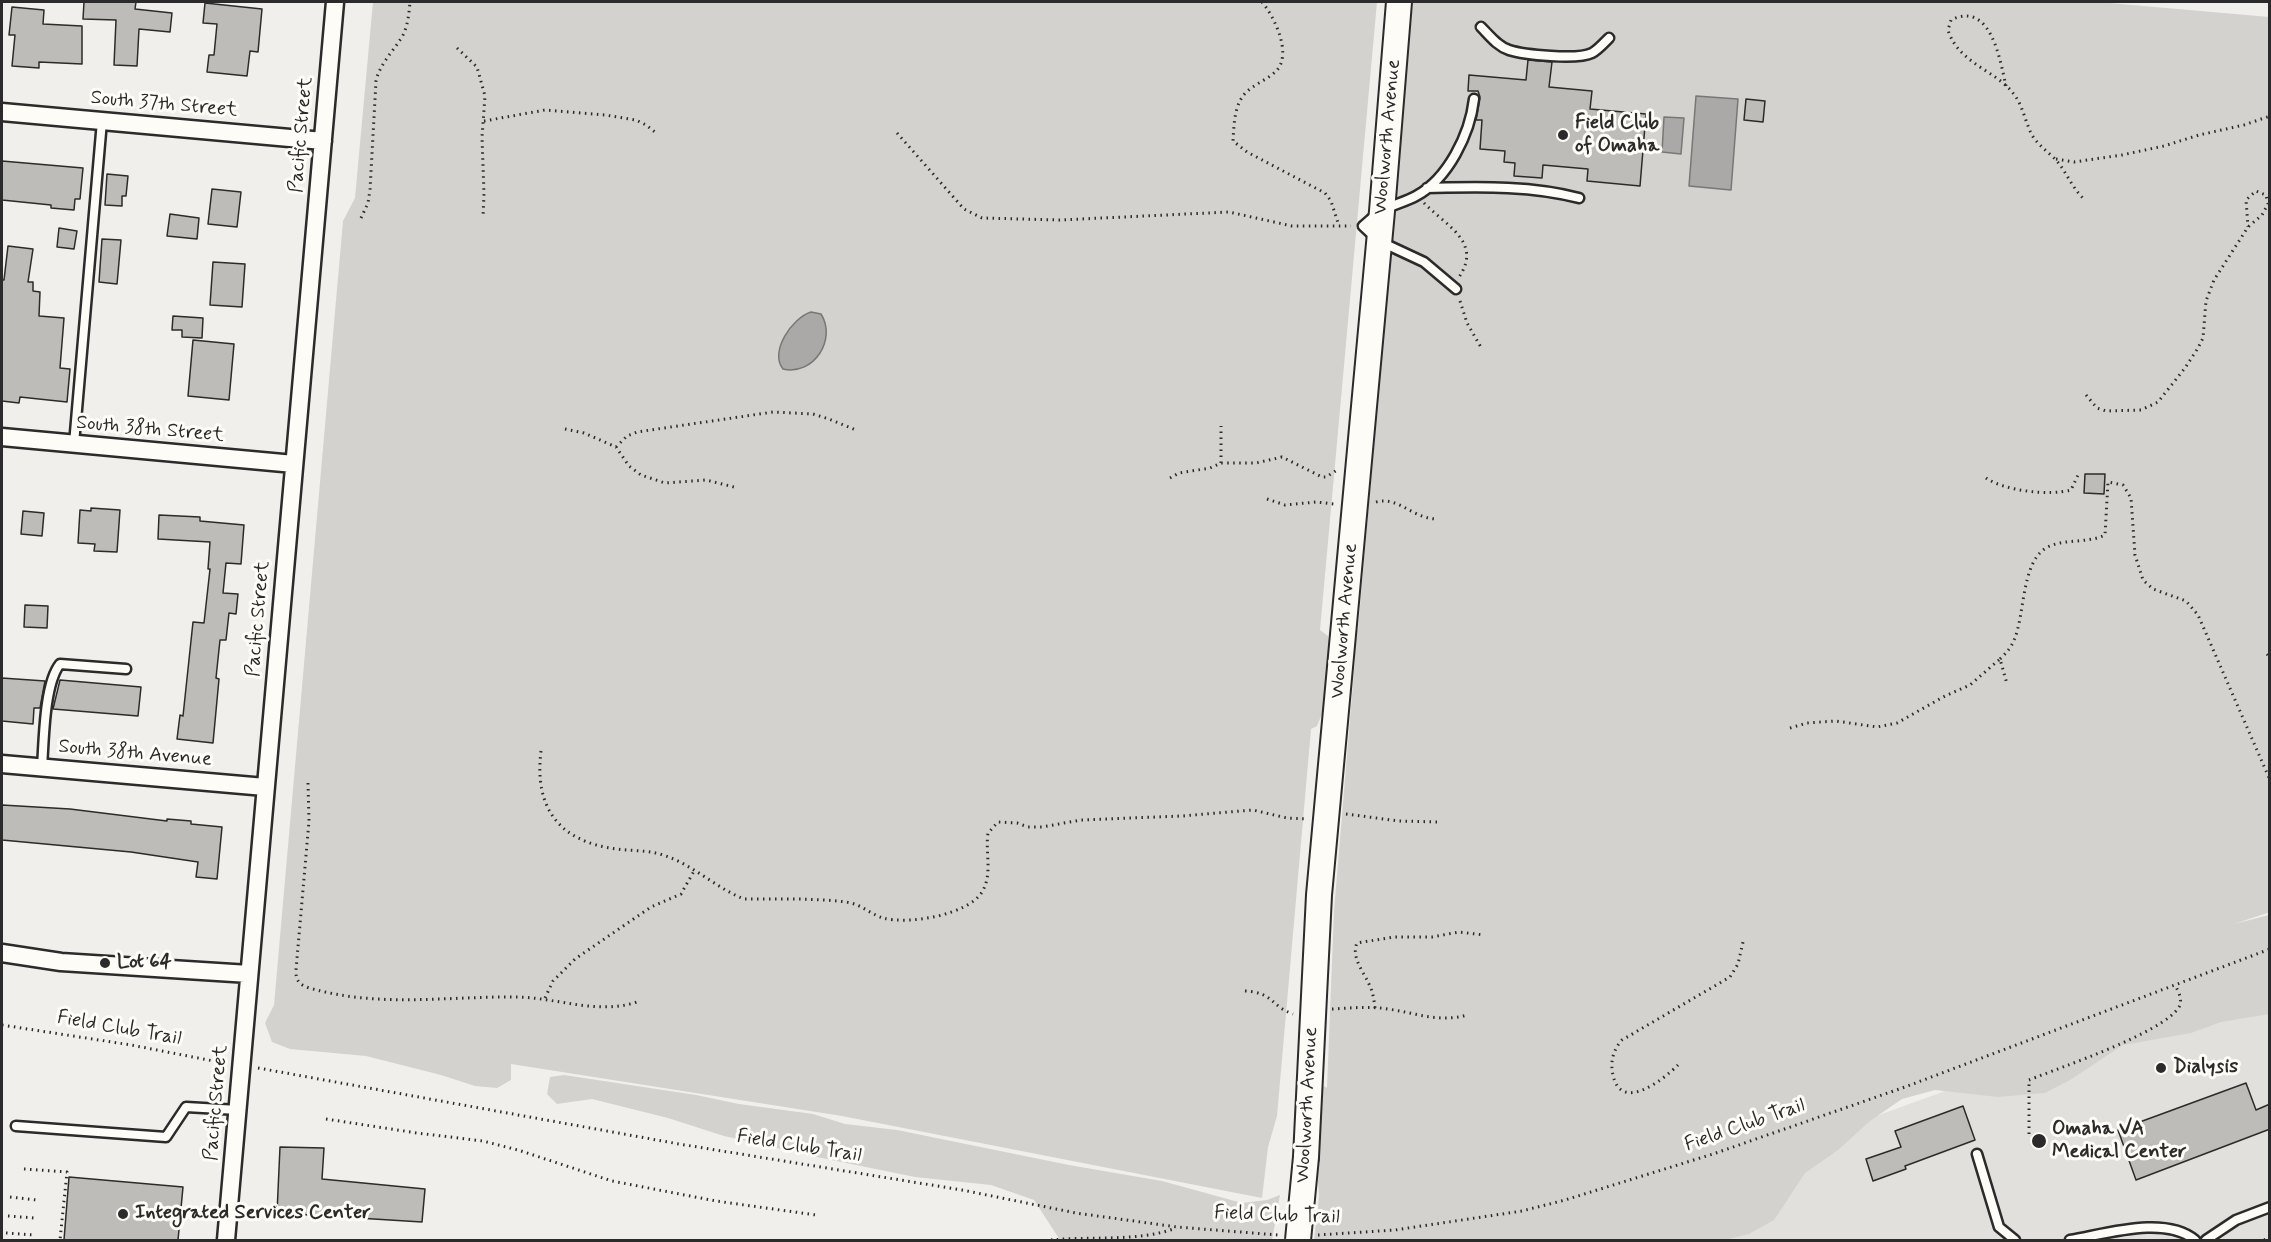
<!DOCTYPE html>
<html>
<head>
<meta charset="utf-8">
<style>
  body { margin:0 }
  #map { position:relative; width:2271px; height:1242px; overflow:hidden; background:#f0efeb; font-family:Mynerve,sans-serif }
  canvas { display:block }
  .frame { position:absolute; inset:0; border:3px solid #2b2b2b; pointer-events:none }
</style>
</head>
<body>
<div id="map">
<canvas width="2271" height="1242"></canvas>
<div class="frame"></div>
</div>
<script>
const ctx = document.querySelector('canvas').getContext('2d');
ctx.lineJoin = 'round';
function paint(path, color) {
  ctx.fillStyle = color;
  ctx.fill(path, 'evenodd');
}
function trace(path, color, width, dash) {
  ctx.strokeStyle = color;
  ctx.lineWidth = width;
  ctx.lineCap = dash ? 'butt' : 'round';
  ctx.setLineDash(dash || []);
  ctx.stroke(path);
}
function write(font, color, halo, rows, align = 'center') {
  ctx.font = font + ' Mynerve,sans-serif';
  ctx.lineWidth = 6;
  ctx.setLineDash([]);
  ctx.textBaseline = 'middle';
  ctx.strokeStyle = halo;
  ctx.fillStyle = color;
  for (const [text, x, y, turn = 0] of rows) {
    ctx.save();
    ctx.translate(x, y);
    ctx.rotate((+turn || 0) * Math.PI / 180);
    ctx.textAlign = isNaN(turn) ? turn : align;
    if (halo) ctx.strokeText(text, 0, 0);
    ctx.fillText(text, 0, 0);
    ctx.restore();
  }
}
paint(new Path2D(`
  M2269 973V1240H1497L1580 1224Z`), '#e1e0dc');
paint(new Path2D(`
  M373 2H1377L1320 630 1328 636C1334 666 1330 699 1317 726L1311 729 1277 1116 1268 1147 1262 1198 842 1116 511 1064V1080L497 1088 475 1086 441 1075 366 1056 290 1049 272 1042 265 1023 274 1005 343 221 355 198Z
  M1413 2H2098L2269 17 2270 912 2234 924 2269 915V1014L2221 1022 2191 1033 2123 1045 2070 1080 2045 1093 1998 1097 1935 1090 1902 1099 1870 1121 1838 1150 1805 1173 1774 1220 1749 1234 1724 1240H1314L1319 1196 1315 1140 1320 1084 1327 1088 1334 911 1355 659C1349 650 1352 637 1358 629L1406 76 1401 69 1405 32 1411 22Z
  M564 1075 696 1095 739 1104 813 1114 845 1124 897 1130 1069 1165 1162 1181 1242 1203 1267 1200 1280 1195 1272 1240H1060L1034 1200 991 1185 915 1177 812 1156 724 1136 668 1118 592 1099 557 1104 547 1094 550 1077Z`), '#d3d2cf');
const water = new Path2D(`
  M1696 96 1738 99 1731 190 1689 186Z
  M1664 117 1684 118 1681 154 1662 152Z
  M811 312 821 314C837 339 814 376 783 369 769 352 792 318 811 312Z`);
paint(water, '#aaa9a7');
trace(water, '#777775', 1.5);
const building = new Path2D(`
  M84 2H136L135 9 172 13 170 32 139 29 137 66 114 65 116 20 83 19Z
  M205 3 262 9 258 52 250 51 247 76 207 72 209 55H214L217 24 203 23Z
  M12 7 44 10 43 24 82 26V64L39 62V68L12 66 15 35H9Z
  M1528 60 1552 62 1549 87 1592 91 1590 109 1646 114 1640 186 1587 181 1588 169 1543 165 1542 178 1514 176 1515 163 1504 162 1505 151 1480 149 1482 120H1476L1480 97 1478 91H1468L1469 75 1526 80Z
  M1746 99 1765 101 1763 122 1744 120Z
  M2 161 83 168 80 199H75L74 210 51 208V205L2 200Z
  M107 174 128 176 126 196H122V206L105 205Z
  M212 189 241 192 237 227 208 224Z
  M170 214 199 218 197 239 167 236Z
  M59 228 77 231 74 249 57 247Z
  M102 239 121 240 117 284 99 282Z
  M8 246 33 249 28 282H33V291L40 292 39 316 64 318 60 368 70 369 67 402 20 397 19 403 2 401V280H4Z
  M213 262 245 264 242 307 210 305Z
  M173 316 203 318 202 338 182 337V330H172Z
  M193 340 234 344 229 400 188 396Z
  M2085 474H2105L2104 494 2084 493Z
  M91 508 120 510 117 552 94 551 95 544 78 543 80 510 91 511Z
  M23 511 44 513 42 536 21 534Z
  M159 515 200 517V521L244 525 241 564 226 563 223 593 238 594 236 614 229 613 226 640H220L216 678 219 679 213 743 177 739 180 715 183 716 193 622 204 623 210 569H208L210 542 158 539Z
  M25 605 48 606 47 628 24 627Z
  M2 678 45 681 40 708H34L33 724 2 721Z
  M60 680 141 687 138 716 53 709Z
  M2 805 70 809 167 821V819L191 821V824L222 827 217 879 196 877 198 862 131 852 2 840Z
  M2246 1083 2256 1110 2270 1104V1129L2136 1180 2118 1130Z
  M1963 1106 1975 1140 1905 1166 1906 1169 1873 1181 1866 1159 1901 1147 1895 1131Z
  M280 1147 324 1148 322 1179 425 1189 422 1222 277 1213Z
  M69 1177 183 1187 178 1240H64Z`);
paint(building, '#bdbcb8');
trace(building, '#2b2b2b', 1.5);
const lane = new Path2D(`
  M1481 27C1489 35 1497 46 1509 50 1524 55 1578 60 1592 53 1598 50 1604 43 1609 38
  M1427 188C1477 187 1530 185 1579 198
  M1456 289 1424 262 1379 241 1363 226C1369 221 1375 215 1381 211 1392 205 1405 202 1416 196 1448 179 1470 134 1474 99
  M74 444 102 121
  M42 767C44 741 44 684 60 664L126 669
  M16 1126 166 1137 186 1107 238 1110
  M1977 1154 1999 1227 2015 1240
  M2070 1240C2106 1234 2165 1215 2195 1240
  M2206 1240 2236 1220 2270 1207`);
const street = new Path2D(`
  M2 112 323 141
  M2 437 294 464
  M2 764 265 787
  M2 953 61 962 249 974
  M226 1240 335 2`);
const secondary = new Path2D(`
  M1306 1157 1319 895 1382 211 1399 2`);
trace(lane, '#2b2b2b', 13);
trace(street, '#2b2b2b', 21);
trace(secondary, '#2b2b2b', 28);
trace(new Path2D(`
  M1262 2C1274 16 1292 53 1277 70 1268 80 1251 85 1243 96 1234 108 1234 126 1233 141L1247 152 1325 193 1331 201 1339 226
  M457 48 477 67 485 96 482 137 484 194 483 217
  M2006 86C2000 60 1991 0 1951 20L1948 30C1958 63 1995 70 2013 93 2023 105 2025 122 2032 135 2038 145 2046 150 2054 158 2066 170 2071 187 2084 199
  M484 121 545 110 605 115 636 120 646 125 656 133
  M897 133 964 209 982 218 1060 220 1229 212 1292 226H1351
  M2056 159 2074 162 2122 155 2164 146 2199 135 2244 125 2270 116
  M1424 203C1445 225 1483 242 1459 277
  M361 218 368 203 370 190 376 81C380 63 394 51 403 35 408 25 409 13 410 2
  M1460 301 1467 323 1482 349
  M2086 395 2097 408 2106 411 2141 410 2158 402 2185 368 2198 348 2203 338 2206 301 2214 280 2248 227 2262 215 2268 204 2266 195 2256 191 2246 200 2248 227
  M565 429 584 433 616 447 629 466 641 475 665 483 706 480 734 487
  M616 447 627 436 637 432 773 412 813 414 829 419 856 430
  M1221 463V426
  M1170 478 1179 473 1210 468 1221 463H1256L1282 457 1322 477H1326L1337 470
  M1986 478C2005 491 2049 496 2071 490L2079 473
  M1267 499 1285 505 1316 502 1334 504
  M1376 502C1398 496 1412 518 1436 519
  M2267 654 2270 658
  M2000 659C2006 653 2011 648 2014 640 2025 616 2021 563 2046 548 2063 538 2087 544 2105 535L2108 482 2123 485 2131 498 2135 555 2143 580 2153 589 2186 601 2198 615 2270 780
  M1790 728 1807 723 1821 722 1836 721 1877 727 1897 723 1945 696 1970 685 2000 659 2007 684
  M541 751C534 808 559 842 617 849 632 851 648 850 663 855 692 864 716 888 744 899 778 899 813 898 846 902 861 904 870 914 883 918 908 925 968 915 982 892 993 874 985 852 988 833L998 822 1017 823 1028 827H1042L1081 820 1182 816 1253 810 1287 818 1307 819
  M308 783 309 821 296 970C296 975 296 979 300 983 305 988 314 989 321 991 386 1007 452 996 518 997 558 998 598 1015 637 1002
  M1346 814 1399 821 1440 822
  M1245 991C1275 993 1270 1006 1293 1014
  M545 998 553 981 575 959 651 907 681 894 694 871
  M1375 1008C1374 1000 1373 992 1369 984 1363 971 1351 957 1357 943L1394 937H1432L1459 932 1484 935
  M1332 1009C1351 1008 1370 1006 1388 1009 1416 1013 1439 1023 1467 1015
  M2 1025 131 1045 224 1063
  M1678 1065C1663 1080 1621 1113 1613 1075 1610 1062 1613 1050 1622 1040L1730 977 1738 964 1743 942
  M258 1068 679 1144 962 1190 1076 1213 1177 1227 1278 1235
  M326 1119 417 1133 483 1141 518 1150 612 1181 716 1201 816 1215
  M2029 1134V1080C2061 1067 2163 1033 2179 1007 2183 999 2178 991 2175 985
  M24 1169 67 1172 60 1240
  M10 1197 37 1200
  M8 1216 35 1218
  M6 1233 34 1235
  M1318 1235 1395 1230 1522 1211 1565 1200 1713 1154 1905 1087 2270 949
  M1051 1240C1091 1236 1140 1242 1176 1228
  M2264 1240 2270 1238`), '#2b2b2b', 3, [1.5, 4.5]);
trace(lane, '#fdfcf7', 8);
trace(street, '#fdfcf7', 16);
trace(secondary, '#fdfcf7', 24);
const secondaryBridge = new Path2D(`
  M1298 1240 1306 1157`);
trace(secondaryBridge, '#2b2b2b', 28, []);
trace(secondaryBridge, '#fdfcf7', 24);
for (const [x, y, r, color] of [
  [1563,135,6,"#2b2b2b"],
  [105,963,6,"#2b2b2b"],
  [2161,1068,6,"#2b2b2b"],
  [2039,1141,8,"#2b2b2b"],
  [123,1214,6,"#2b2b2b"]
]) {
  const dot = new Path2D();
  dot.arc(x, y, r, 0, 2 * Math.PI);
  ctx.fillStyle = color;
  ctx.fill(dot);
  trace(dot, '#fdfcf7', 2);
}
write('20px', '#2b2b2b', '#fdfcf7', [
  ["South 37th Street",164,105,5],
  ["Pacific Street",302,135,-85],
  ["Woolworth Avenue",1388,137,-85],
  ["South 38th Street",150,430,5],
  ["Pacific Street",259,619,-85],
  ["Woolworth Avenue",1345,621,-85],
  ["South 38th Avenue",135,754,5],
  ["Field Club Trail",119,1029,10],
  ["Pacific Street",217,1103,-85],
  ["Woolworth Avenue",1308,1105,-87],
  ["Field Club Trail",1745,1126,-19],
  ["Field Club Trail",799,1147,9],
  ["Field Club Trail",1277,1216,2]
]);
write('bold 20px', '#2b2b2b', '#fdfcf7', [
  ["Field Club",1575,124],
  ["of Omaha",1575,147],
  ["Lot 64",117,963],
  ["Dialysis",2173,1068],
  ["Omaha VA",2052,1130],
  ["Medical Center",2052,1153],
  ["Integrated Services Center",135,1214]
], 'left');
</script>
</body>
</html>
